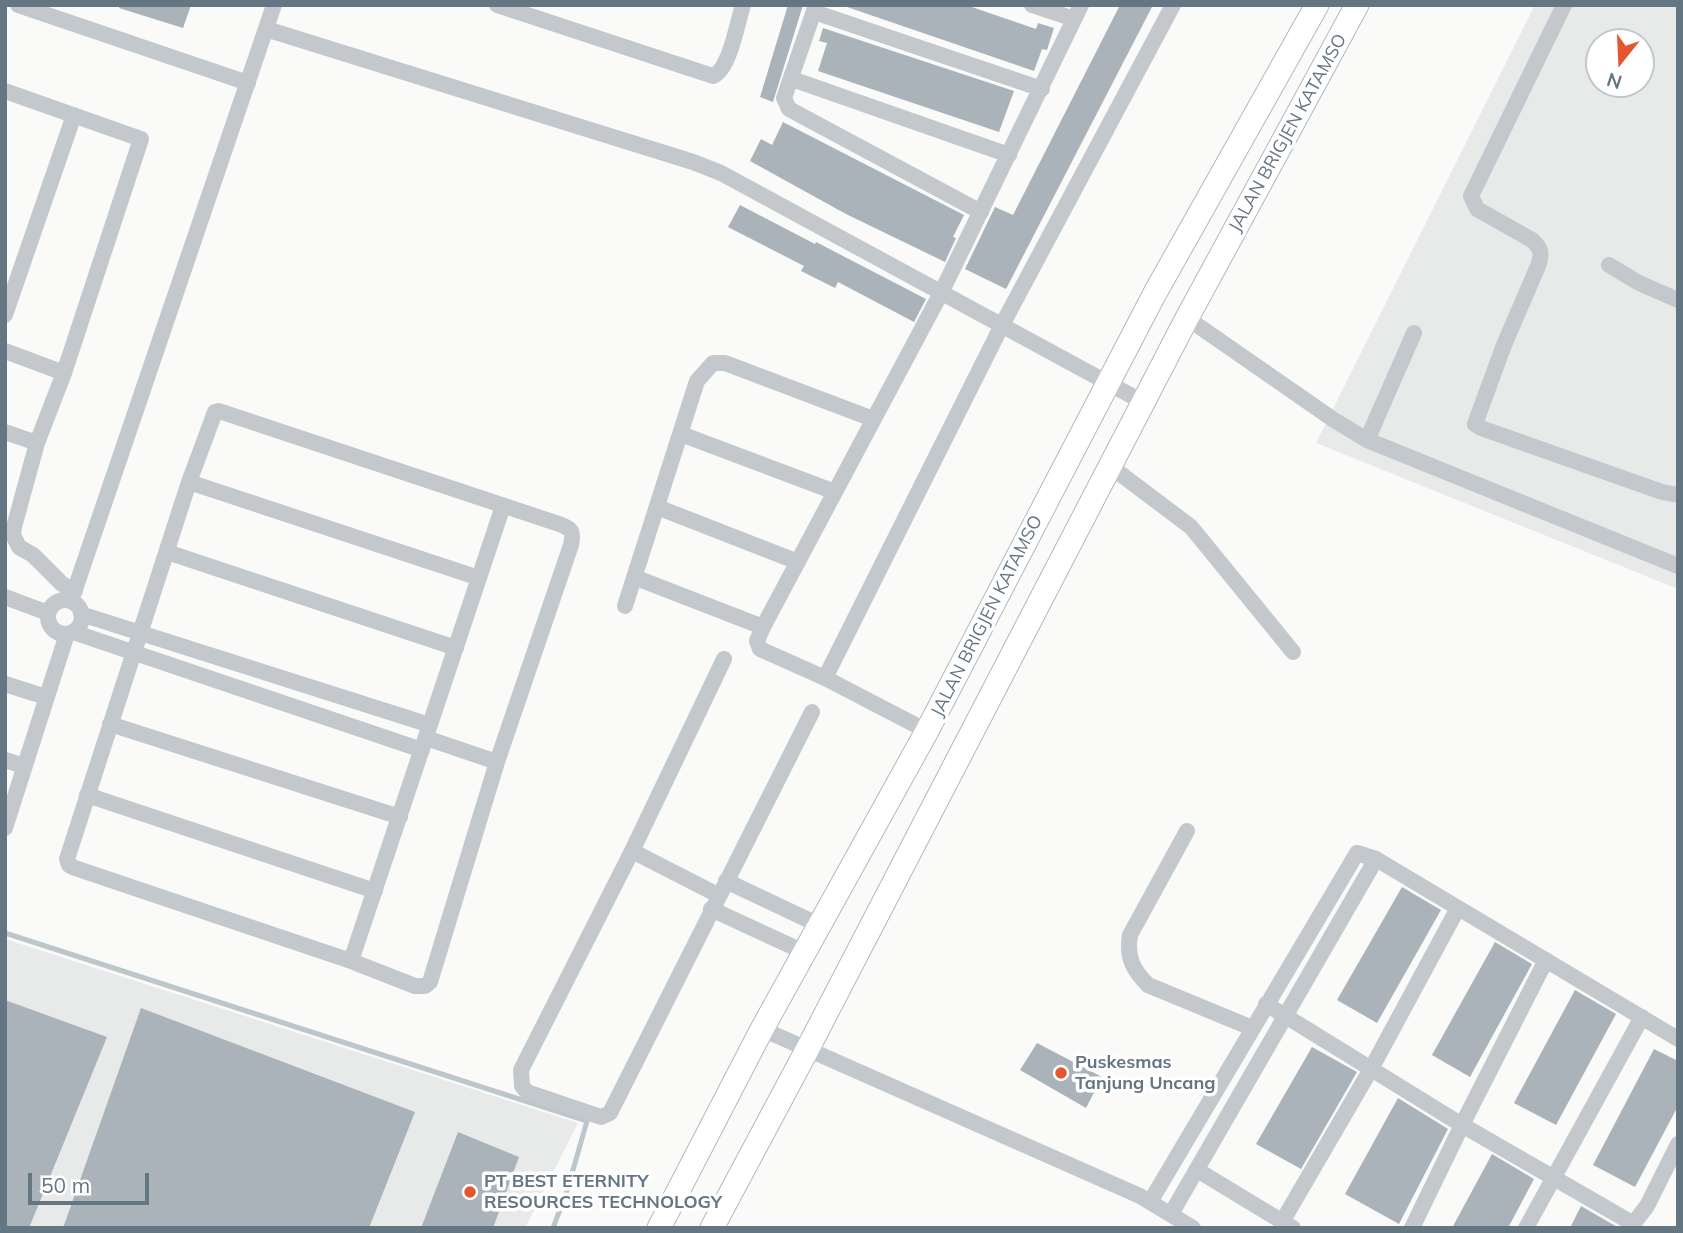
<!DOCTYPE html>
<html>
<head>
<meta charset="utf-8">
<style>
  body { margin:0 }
  #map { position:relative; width:1683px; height:1233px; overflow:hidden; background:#fafaf8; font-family:Mulish,sans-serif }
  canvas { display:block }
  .frame { position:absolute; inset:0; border:7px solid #657683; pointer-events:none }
  .north { position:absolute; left:1585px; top:28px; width:70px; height:70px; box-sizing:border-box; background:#fff; border:2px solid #c1c8cd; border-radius:50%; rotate:198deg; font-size:19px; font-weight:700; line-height:28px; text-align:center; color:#657683 }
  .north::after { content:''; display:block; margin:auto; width:24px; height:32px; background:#e4572e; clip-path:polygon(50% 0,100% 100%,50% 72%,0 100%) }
  .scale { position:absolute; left:28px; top:1173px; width:121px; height:32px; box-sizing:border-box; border:4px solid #657683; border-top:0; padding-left:9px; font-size:21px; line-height:24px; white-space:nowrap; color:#657683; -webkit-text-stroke:5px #fff; paint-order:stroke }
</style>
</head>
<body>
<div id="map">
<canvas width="1683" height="1233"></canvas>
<div class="frame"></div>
<div class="north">N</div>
<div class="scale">50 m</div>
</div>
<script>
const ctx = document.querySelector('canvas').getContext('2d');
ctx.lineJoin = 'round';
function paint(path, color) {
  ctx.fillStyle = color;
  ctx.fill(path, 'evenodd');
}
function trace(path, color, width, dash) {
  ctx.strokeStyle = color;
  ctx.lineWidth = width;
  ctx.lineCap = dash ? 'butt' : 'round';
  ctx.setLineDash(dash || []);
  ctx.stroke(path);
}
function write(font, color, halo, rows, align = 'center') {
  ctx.font = font + ' Mulish,sans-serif';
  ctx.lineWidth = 7;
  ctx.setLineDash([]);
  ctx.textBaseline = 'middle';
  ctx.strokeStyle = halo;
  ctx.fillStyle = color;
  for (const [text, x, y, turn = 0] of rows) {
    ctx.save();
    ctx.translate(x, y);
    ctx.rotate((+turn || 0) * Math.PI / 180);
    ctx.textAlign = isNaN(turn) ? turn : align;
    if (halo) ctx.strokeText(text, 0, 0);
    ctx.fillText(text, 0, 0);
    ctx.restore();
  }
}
paint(new Path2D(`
  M1535 5H1678V589L1316 443ZM1599 42H1641V84H1599Z
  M5 939 578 1123 525 1228H5Z`), '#e8e9e9');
trace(new Path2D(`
  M5 933 587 1121 567 1191 553 1228`), '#bbc7cb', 5);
paint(new Path2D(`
  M120 5H191L183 28 119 8Z
  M788 5H803L773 102 760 97Z
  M848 5H966L1036 29 1038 23 1054 28 1047 50 1042 49 1034 71 847 7Z
  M1120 5H1153L1006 289 965 269 995 207 1013 215Z
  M823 28 1014 91 999 132 818 71 827 43 819 41Z
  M783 122 964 215 953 237 956 238 945 262 846 214 750 161 761 139 772 145Z
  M740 205 815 244 816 242 926 299 914 322 838 282 835 288 801 271 804 266 728 227Z
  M1402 887 1441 910 1377 1023 1337 1000Z
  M1495 942 1532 964 1470 1077 1432 1055Z
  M1575 990 1616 1014 1556 1125 1514 1103Z
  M5 1000 107 1037 29 1228H5Z
  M141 1008 415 1112 369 1228H63Z
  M1037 1043 1102 1077 1086 1108 1020 1070Z
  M1312 1047 1357 1072 1301 1169 1256 1144Z
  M1654 1049 1678 1061V1106L1635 1187 1593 1165Z
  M1398 1098 1448 1129 1399 1224 1345 1194Z
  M458 1132 519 1157 493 1228H421Z
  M1492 1154 1534 1179 1508 1228H1452Z
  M1581 1206 1619 1228H1570Z`), '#aab3b9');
const highway = new Path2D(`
  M659 1228 762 1029 927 731 1155 293 1317 5
  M712 1228 807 1050 1187 318 1357 5`);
trace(highway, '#b4b9bd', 25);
trace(new Path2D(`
  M18 5 248 83
  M497 5 713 76C730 69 737 23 743 5
  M816 5 784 98 789 109 981 212
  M1032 5 1074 19
  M1564 5 1471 196 1477 209 1532 240C1542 249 1542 254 1538 266L1504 345 1475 424 1481 428 1662 492 1678 495
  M814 12 1042 89
  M266 29 693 162 721 173 1143 402
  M792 79 1009 155
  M5 91 141 139 64 373 37 443 14 527 13 535 19 547 33 555 62 584 75 591
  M1609 265 1639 283 1678 300
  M5 315 74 115
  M1187 318 1334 420 1367 440 1678 566
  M5 351 64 373
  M219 411 559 524C572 529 574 531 571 545L497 762 430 982 425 986H415L351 961 75 868 69 865 67 859 189 482 215 412Z
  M5 432 37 443
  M681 434 835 492
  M1367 440 1414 333
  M1110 466 1191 527 1293 652
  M189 482 479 578
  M657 507 798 562
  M167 552 456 648
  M634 577 763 627
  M5 597 48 613
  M48 617a17 17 0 1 1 34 0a17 17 0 1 1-34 0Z
  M71 601 274 5
  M625 606 697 381 713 363H725L873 419
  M81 614 430 725
  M73 632 422 750
  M724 659 632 851 521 1070 522 1086 527 1092 601 1117 610 1113 812 712
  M825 678 1002 325 1173 5
  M5 684 46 697
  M110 724 400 817
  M927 731 825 678 760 649 757 641 763 627 941 293 1081 5
  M426 738 497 762
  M5 760 24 766
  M87 795 375 891
  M5 828 67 634
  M1187 831 1130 935C1126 957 1133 970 1148 985L1252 1028
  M632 851 718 895
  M726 881 819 925
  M711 909 804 952
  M351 961 503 506
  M1266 1004 1462 1125 1632 1223
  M762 1029 1140 1196 1193 1228
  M1197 1170 1293 1228
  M1150 1202 1357 853 1376 859 1678 1039
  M1171 1214 1376 859
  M1282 1222 1371 1069 1458 908
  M1412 1228 1462 1125 1546 960
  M1526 1228 1642 1017
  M1630 1228 1647 1206 1678 1144`), '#c3c8cc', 16);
trace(highway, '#fff', 23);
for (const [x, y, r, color] of [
  [1061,1073,7,"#e4572e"],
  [470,1192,7,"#e4572e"]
]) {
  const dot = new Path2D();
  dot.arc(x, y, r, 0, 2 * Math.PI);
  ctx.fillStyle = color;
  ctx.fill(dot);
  trace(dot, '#fff', 2.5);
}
write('18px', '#657683', '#fff', [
  ["JALAN BRIGJEN KATAMSO",1288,133,-61],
  ["JALAN BRIGJEN KATAMSO",987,616,-63]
]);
write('bold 18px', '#657683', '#fff', [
  ["Puskesmas",1075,1063],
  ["Tanjung Uncang",1075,1084],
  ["PT BEST ETERNITY",484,1182],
  ["RESOURCES TECHNOLOGY",484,1203]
], 'left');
</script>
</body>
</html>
